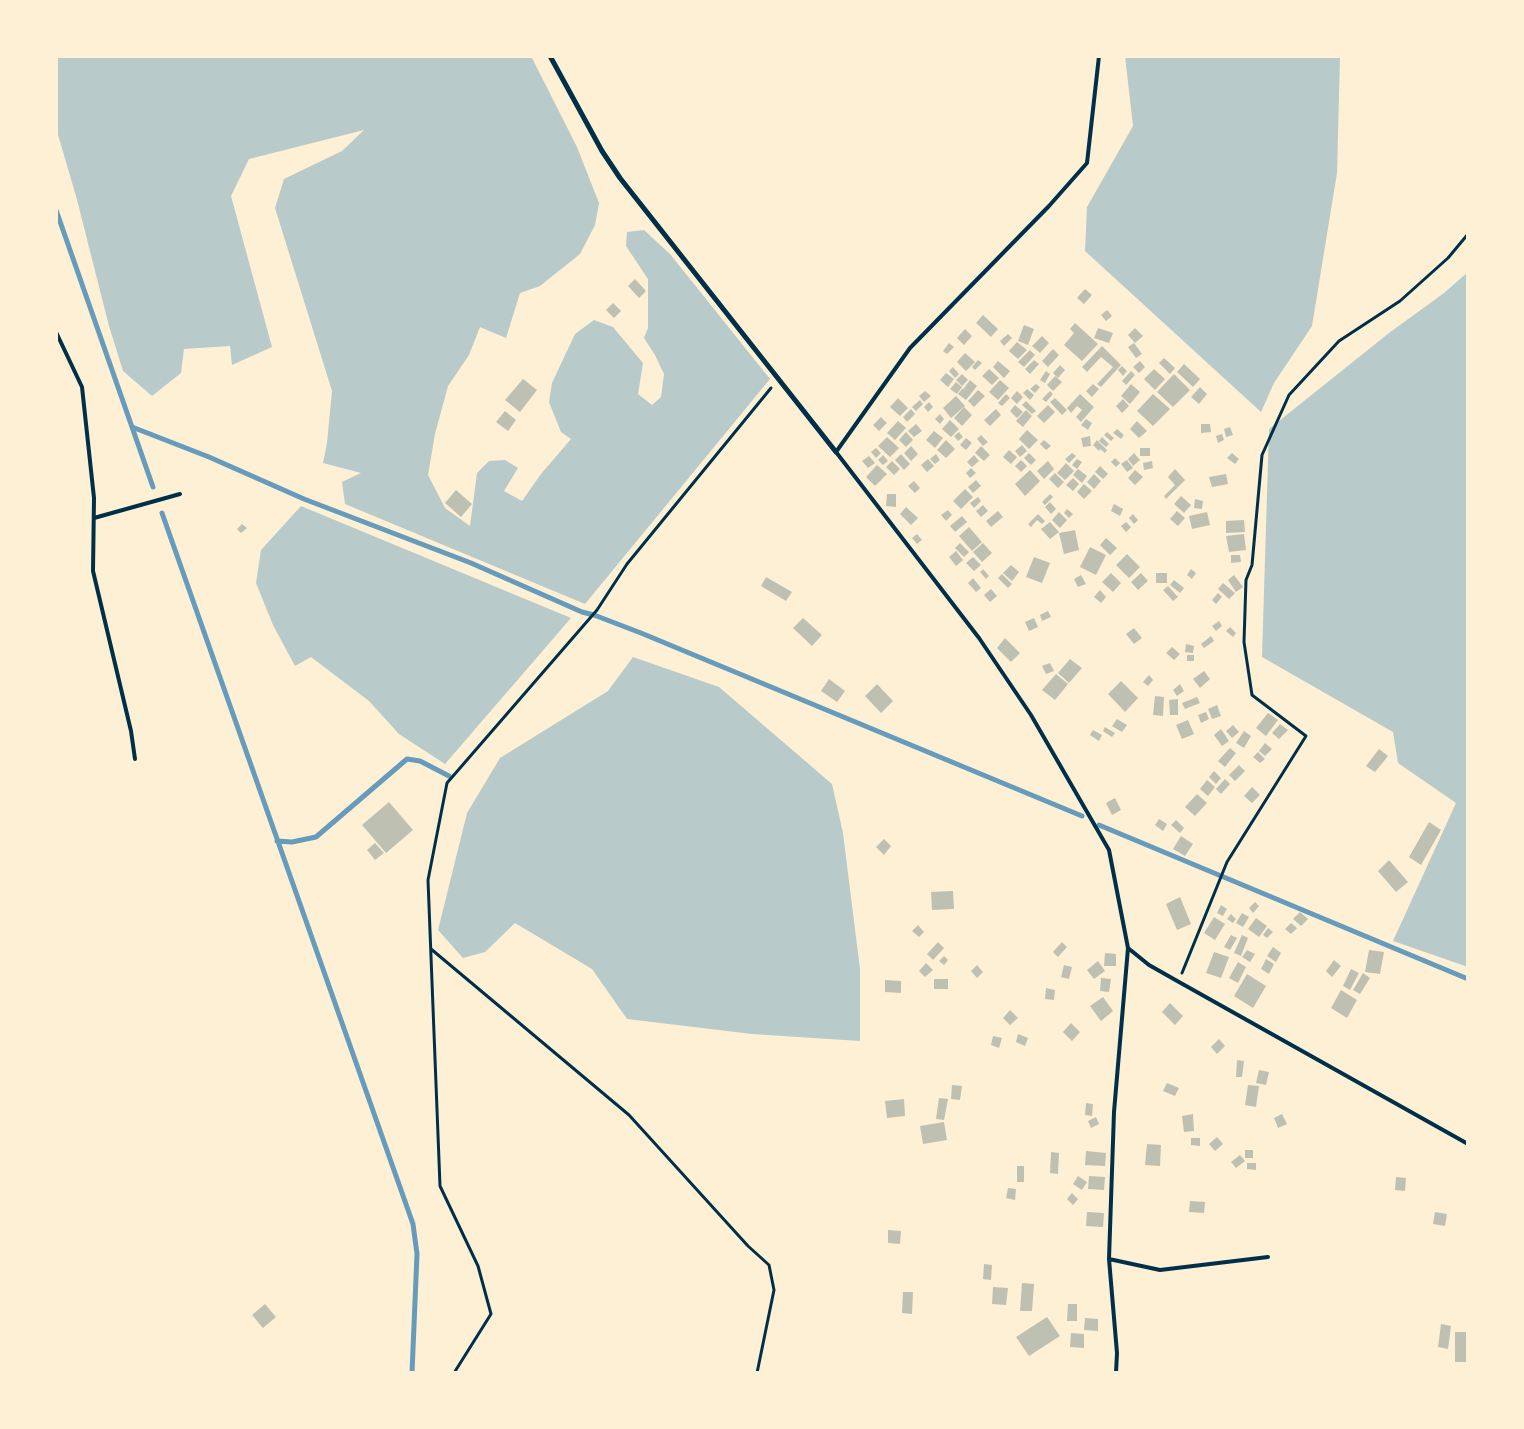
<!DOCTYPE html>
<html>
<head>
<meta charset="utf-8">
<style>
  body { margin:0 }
  #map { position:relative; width:1524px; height:1429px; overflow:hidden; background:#fdf0d5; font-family:Georgia,serif }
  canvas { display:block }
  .frame { position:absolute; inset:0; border:58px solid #fdf0d5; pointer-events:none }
</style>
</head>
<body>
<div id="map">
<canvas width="1524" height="1429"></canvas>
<div class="frame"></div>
</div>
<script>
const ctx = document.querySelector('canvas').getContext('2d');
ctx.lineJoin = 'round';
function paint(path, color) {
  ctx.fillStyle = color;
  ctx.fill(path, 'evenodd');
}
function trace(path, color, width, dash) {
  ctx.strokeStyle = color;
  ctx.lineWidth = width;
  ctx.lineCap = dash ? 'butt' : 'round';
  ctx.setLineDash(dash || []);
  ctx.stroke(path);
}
paint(new Path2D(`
  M56 56H531L577 147 599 203 595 225 580 254 540 286 520 293 506 338 480 327 469 355 448 386 435 434 428 475 445 508 470 526 477 473 489 461 505 460 518 468 504 491 522 501 541 474 571 439 561 432 549 402 552 383 575 334 594 320 613 327 643 363 638 394 652 405 661 397 664 374 655 355 644 338 648 328V279L626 246 627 232 644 230 670 254 770 379 585 604 345 504 342 482 361 473 323 463 327 443 332 391 275 208 284 179 342 151 364 130 249 159 231 196 272 347 232 365 230 346 184 349 181 373 152 396 123 371 109 326 76 196 56 128Z
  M1125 56H1340L1337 173 1312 326 1274 383 1261 412 1085 251 1087 207 1133 126Z
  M1468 272V967L1393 941 1456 803 1398 763 1393 732 1262 657 1269 429 1389 333 1444 293Z
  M301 506 571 618 445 764 399 734 369 701 311 657 295 666 273 625 256 583 261 550Z
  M633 657 719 687 832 784 843 833 860 969V1041L752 1034 627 1019 592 969 515 923 485 952 463 958 438 930 467 813 500 758 608 691Z`), '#b9caca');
trace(new Path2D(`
  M56 210 153 487
  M132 427 209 457 304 499 471 563 582 612 594 615 641 633 1082 816
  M162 513 413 1224 417 1254 412 1373
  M1099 825 1468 979
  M277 841 292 842 316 837 407 759 420 761 449 776`), '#669bbc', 5);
paint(new Path2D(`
  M635 279 646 291 639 298 628 286Z
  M1085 289 1092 295 1084 304 1077 298Z
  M613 303 621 311 614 318 606 310Z
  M1107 310 1112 316 1106 321 1101 315Z
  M983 315 998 329 991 337 976 323Z
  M1075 323 1098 344 1082 361 1064 345 1074 333 1070 329Z
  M1024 325 1034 329 1028 345 1018 341Z
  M1098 328 1113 333 1109 343 1094 338Z
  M1135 328 1143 336 1135 343 1128 335Z
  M965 329 972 336 964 345 957 338Z
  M1008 334 1012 338 1004 346 1000 341Z
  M1042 336 1049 343 1040 353 1032 346Z
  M1017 342 1027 350 1018 359 1009 351Z
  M949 343 954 347 947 354 943 351Z
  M1134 343 1142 354 1136 358 1128 347Z
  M1102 346 1121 365 1101 387 1097 384 1113 367 1101 357 1087 372 1082 367Z
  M1053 349 1059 355 1048 367 1042 361Z
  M1030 350 1035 355 1024 367 1018 362Z
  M965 353 975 362 966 371 957 362Z
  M1164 358 1175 368 1170 374 1159 363Z
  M978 360 982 363 975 370 972 367Z
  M1034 360 1039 364 1030 374 1025 369Z
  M998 361 1010 371 1004 378 993 367Z
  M1140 361 1145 367 1139 373 1133 367Z
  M1184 364 1200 379 1193 387 1177 372Z
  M1060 365 1065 370 1058 378 1053 373Z
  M1122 366 1127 371 1123 376 1118 370Z
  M953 367 959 374 955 378 949 371Z
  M989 369 999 378 992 385 982 376Z
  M1154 369 1165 379 1155 390 1144 379Z
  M1046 371 1050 374 1045 383 1040 380Z
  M1131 371 1135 375 1126 385 1122 381Z
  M946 373 954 379 948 387 940 380Z
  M962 374 968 380 962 386 956 380Z
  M1174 374 1190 390 1173 407 1157 392Z
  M1055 376 1062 382 1053 391 1047 385Z
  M523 379 537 390 520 412 505 400Z
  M970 380 977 386 966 400 958 394 963 388 965 390 964 388Z
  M1000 380 1009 388 998 400 989 392Z
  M956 382 962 387 957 394 950 389Z
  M1036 384 1040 387 1035 393 1030 389Z
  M1093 384 1099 389 1092 397 1086 391Z
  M1131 384 1140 392 1130 404 1121 396Z
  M1200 387 1207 394 1199 404 1191 397Z
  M1027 389 1034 395 1030 400 1023 393Z
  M978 390 985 396 974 407 968 401Z
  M925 391 931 396 924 402 919 396Z
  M1017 391 1023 397 1017 404 1011 398Z
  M1050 391 1053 394 1046 402 1042 399Z
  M1006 394 1010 398 1002 406 998 403Z
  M1080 394 1094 407 1081 422 1076 417 1082 410 1077 406 1071 413 1067 408Z
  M1153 394 1170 409 1153 426 1137 411Z
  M956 396 965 406 951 418 943 408Z
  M898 398 908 408 900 416 890 407Z
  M1055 398 1067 410 1062 415 1050 402Z
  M1123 399 1129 406 1122 413 1116 406Z
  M920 400 923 404 916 411 912 407Z
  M1026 401 1036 411 1032 414 1022 405Z
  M929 402 933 407 928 412 924 407Z
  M1015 405 1023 412 1017 418 1010 411Z
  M1048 405 1055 412 1044 423 1037 416Z
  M964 407 972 415 962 426 954 418Z
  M911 409 915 414 907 422 903 417Z
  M996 409 1001 415 990 426 984 420Z
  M1026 410 1032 416 1023 427 1016 421Z
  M505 411 516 420 508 431 496 422Z
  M940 414 944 419 940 424 935 419Z
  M881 417 887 423 879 431 873 425Z
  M1086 419 1092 423 1088 430 1081 425Z
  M950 420 959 429 951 437 942 429Z
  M898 421 906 428 895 440 887 433Z
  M1137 421 1147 431 1139 438 1130 429Z
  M916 424 922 431 914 437 908 431Z
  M1201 424H1210L1211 432 1201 433Z
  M1230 427 1233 435 1226 437 1224 429Z
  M1117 429 1124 435 1121 439 1113 433Z
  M1027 430 1038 440 1029 449 1019 439Z
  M934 431 943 438 935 448 926 440Z
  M906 432 913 440 906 447 899 440Z
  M959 432 963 437 958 441 954 436Z
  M1107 432 1114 438 1111 441 1104 435Z
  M1222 434 1224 440 1218 443 1216 436Z
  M981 435 988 442 983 446 977 439Z
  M1090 436 1091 446 1083 447 1081 438Z
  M887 437 899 448 890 457 878 446Z
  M1102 437 1109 444 1106 447 1099 441Z
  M966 438 972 443 966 450 960 445Z
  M946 440 955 449 946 458 937 450Z
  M1044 440 1051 446 1046 450 1040 444Z
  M1097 440 1107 450 1105 453 1100 449 1099 451 1093 445Z
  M1022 445 1027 451 1020 457 1015 451Z
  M911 446 918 454 911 461 904 453Z
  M981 446 990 455 984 461 975 453Z
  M876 448 881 453 876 458 871 452Z
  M1140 448H1150V456H1140Z
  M1009 450 1017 457 1011 464 1003 457Z
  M1029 453 1036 460 1031 465 1024 458Z
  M1072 453 1076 456 1069 463 1065 459Z
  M1134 453 1140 460 1133 466 1128 459Z
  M1232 453 1239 459 1235 464 1227 458Z
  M901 454 910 464 904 470 895 460Z
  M936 454 940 460 935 464 930 459Z
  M883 455 888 461 883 465 878 460Z
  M974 455 979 461 972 467 967 462Z
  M869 456 875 463 868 468 862 461Z
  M1115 458 1120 463 1116 467 1111 462Z
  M928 459 934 466 927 472 921 465Z
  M1077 459 1082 462 1077 469 1072 465Z
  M1021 460 1027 466 1021 472 1015 466Z
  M1127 460 1133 468 1127 472 1121 464Z
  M892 461 900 469 894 475 886 467Z
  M1048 461 1054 469 1044 479 1037 471Z
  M1152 461 1153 468 1144 470 1143 463Z
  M1066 463 1074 471 1065 480 1057 473Z
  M877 465 887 474 875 486 866 477Z
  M1100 466 1108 474 1103 479 1095 472Z
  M971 468 976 473 970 478 966 473Z
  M1078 469 1087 476 1082 483 1073 475Z
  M1175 469 1185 480 1166 499 1164 496 1175 485 1168 477Z
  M1030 470 1040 481 1025 496 1015 484Z
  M1135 470 1143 477 1135 485 1128 478Z
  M1055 473 1064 482 1058 488 1049 479Z
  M1094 474 1101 481 1094 489 1087 482Z
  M1226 474 1228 484 1212 487 1209 477Z
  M1073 478 1079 484 1073 491 1066 485Z
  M976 480 981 486 973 493 968 487Z
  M914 481 920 488 915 493 908 486Z
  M1084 484 1092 491 1084 499 1077 492Z
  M965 489 973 497 961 509 953 501Z
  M456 490 472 504 461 517 445 503Z
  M887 494H896V507L886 506Z
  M1050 494 1053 497 1045 505 1042 502Z
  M1181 496 1191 505 1184 513 1174 504Z
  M978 497 981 501 974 508 970 503Z
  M1195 499 1203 501 1202 509 1194 508Z
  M1050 502 1056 509 1051 514 1045 507Z
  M1114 504 1123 509 1120 516 1111 511Z
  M983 505 988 511 981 517 976 511Z
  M906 507 918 518 911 525 900 514Z
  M1067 509 1073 514 1069 518 1064 513Z
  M948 510 952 515 946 521 941 515Z
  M998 511 1003 517 991 527 986 521Z
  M1177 511 1185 518 1178 526 1170 519Z
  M1059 512 1067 520 1060 528 1052 520Z
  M1207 512 1210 525 1192 529 1189 516Z
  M1038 514 1045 521 1042 524 1037 520 1031 527 1028 524Z
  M1133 514 1138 520 1134 524 1129 518Z
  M962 516 967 522 955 532 950 526Z
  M1244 520 1245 532 1226 533V521Z
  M1050 522 1059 532 1050 539 1041 529Z
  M1126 522 1131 527 1126 532 1121 526Z
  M242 524 247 528 241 533 237 529Z
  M969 527 982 542 972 551 959 536Z
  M1075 530 1079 550 1064 554 1059 533Z
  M917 534 922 540 917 544 912 538Z
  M1244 534 1246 550 1229 552 1226 536Z
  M1106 538 1117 548 1110 555 1100 545Z
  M960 543 969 552 964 557 955 548Z
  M983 543 992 553 982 562 973 552Z
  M1090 547 1106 555 1096 575 1080 567Z
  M956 551 963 560 956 566 949 557Z
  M1127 554 1140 567 1129 578 1116 565Z
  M1231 555H1240L1241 562 1231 563Z
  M973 557 981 565 974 571 966 563Z
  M1034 557 1050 563 1042 583 1026 577Z
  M1011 565 1019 572 1012 581 1003 573Z
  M983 569 989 576 986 579 980 572Z
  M1191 569 1196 573 1192 579 1187 575Z
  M1111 573 1121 583 1113 592 1102 582Z
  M1141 573 1148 581 1138 590 1131 582Z
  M1156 573H1167V583H1156Z
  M1002 574 1012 584 1008 588 998 578Z
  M1081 575 1086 584 1078 587 1074 579Z
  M1234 575 1243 587 1236 592 1228 580Z
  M766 577 792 592 786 601 761 586Z
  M973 578 981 588 976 592 968 583Z
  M1174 580 1184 588 1180 593 1170 585Z
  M1223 583 1235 593 1229 599 1218 589Z
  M1168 586 1178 597 1173 601 1163 590Z
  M991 589 997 596 990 602 984 595Z
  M1100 590 1106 597 1101 603 1094 597Z
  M1218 593 1222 597 1216 604 1212 600Z
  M1048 611 1051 617 1042 621 1040 615Z
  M803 618 822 635 812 646 793 628Z
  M1034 618 1038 627 1029 631 1025 622Z
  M1219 621 1222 626 1216 631 1212 626Z
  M1230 627 1236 633 1233 637 1226 631Z
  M1134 628 1142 638 1134 644 1126 634Z
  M1211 636 1214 641 1204 648 1201 644Z
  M1005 638 1020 653 1011 662 997 648Z
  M1186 644 1194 646 1193 653 1185 652Z
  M1172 647 1180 654 1174 660 1166 653Z
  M1187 655H1194V661H1187Z
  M1070 659 1082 668 1069 683 1058 673Z
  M1050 663 1054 671 1046 674 1042 666Z
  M1204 671 1210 679 1200 688 1193 679Z
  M1056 674 1068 684 1055 700 1042 690Z
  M1149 675 1153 680 1148 686 1143 682Z
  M829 679 845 691 837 702 821 691Z
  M1121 681 1138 698 1125 712 1108 694Z
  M877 684 893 701 881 713 865 696Z
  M1180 684 1184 691 1177 696 1173 690Z
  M1155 696 1164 697 1163 716 1153 715Z
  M1197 697 1200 703 1185 709 1182 703Z
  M1178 699V715H1170L1169 700Z
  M1217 705 1221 716 1212 719 1208 709Z
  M1206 712 1209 719 1201 723 1198 715Z
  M1268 713 1278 720 1266 736 1256 728Z
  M1117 719 1127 725 1122 732 1112 726Z
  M1188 720 1194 734 1182 739 1176 725Z
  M1280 724 1288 730 1279 739 1272 733Z
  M1233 725 1239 732 1232 738 1226 731Z
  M1105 727 1115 733 1112 737 1103 731Z
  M1221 729 1229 741 1222 746 1214 735Z
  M1093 730 1102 735 1099 741 1090 735Z
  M1244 731 1251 736 1244 748 1236 743Z
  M1265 743 1272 749 1265 756 1259 751Z
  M1230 748 1236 753 1225 767 1218 761Z
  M1379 749 1388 756 1375 772 1366 766Z
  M1258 752 1265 759 1260 763 1253 757Z
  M1239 765 1245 771 1235 781 1229 775Z
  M1214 771 1221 778 1216 784 1209 777Z
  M1225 779 1230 784 1221 794 1216 789Z
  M1207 780 1215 787 1208 796 1200 789Z
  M1252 787 1260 795 1252 803 1244 796Z
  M1197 794 1207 803 1195 816 1185 807Z
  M1115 798 1121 810 1112 815 1106 803Z
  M389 802 413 830 386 853 362 825Z
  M1159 819 1167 824 1163 831 1155 825Z
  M1176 820 1184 828 1180 833 1171 825Z
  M1429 822 1441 830 1421 865 1409 857Z
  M1181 836 1193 844 1185 856 1173 849Z
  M884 839 891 846 884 855 876 847Z
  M375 843 384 853 375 860 367 850Z
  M1389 860 1408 882 1396 892 1378 871Z
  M953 891 954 909 932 910 931 892Z
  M1180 897 1191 924 1177 930 1166 904Z
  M1255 902 1259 906 1253 913 1249 908Z
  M1221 905 1227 909 1223 916 1217 913Z
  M1300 912 1308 919 1301 926 1293 919Z
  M1242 913 1249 917 1243 927 1236 923Z
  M1231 914 1236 919 1233 923 1227 919Z
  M1214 917 1225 924 1215 940 1204 933Z
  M1256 918 1267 926 1259 937 1248 929Z
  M1291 923 1297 928 1291 934 1285 929Z
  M918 925 924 932 919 937 912 931Z
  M1268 928 1273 932 1267 938 1263 935Z
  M1231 935 1237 938 1230 950 1224 947Z
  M1242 935 1248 938 1241 956 1234 953Z
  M938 942 944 948 933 960 927 954Z
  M1062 942 1067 947 1058 957 1053 952Z
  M1273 947 1281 953 1276 962 1267 956Z
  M1247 950 1255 954 1250 962 1242 957Z
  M1369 950 1384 952 1380 974 1365 972Z
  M1214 952 1229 957 1221 978 1206 973Z
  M1105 953 1116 954V966H1104Z
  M944 956 948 960 944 965 939 961Z
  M1266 959 1274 964 1269 974 1261 969Z
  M1334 960 1341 966 1332 977 1326 971Z
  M1098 961 1105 971 1094 979 1087 970Z
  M1238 962 1246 967 1238 983 1229 978Z
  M926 963 933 970 925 977 919 971Z
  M977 965 983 972 977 978 971 971Z
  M1064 965 1072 967 1069 979 1061 977Z
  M1351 969 1359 973 1350 990 1343 986Z
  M1363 973 1370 978 1360 994 1353 990Z
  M1247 974 1266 986 1253 1008 1234 996Z
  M1101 978 1111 979 1109 992 1100 991Z
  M934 979H948V989H934Z
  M885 980 901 981V993L885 992Z
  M1046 988 1055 990 1054 1000 1045 999Z
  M1341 990 1357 1000 1347 1018 1331 1008Z
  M1103 997 1113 1011 1101 1021 1090 1006Z
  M1170 1003 1183 1016 1175 1025 1162 1012Z
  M1010 1010 1018 1018 1010 1025 1003 1018Z
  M1071 1023 1080 1032 1072 1041 1063 1032Z
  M1018 1034 1028 1038 1025 1046 1016 1042Z
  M993 1036 1002 1038 999 1048 991 1045Z
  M1219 1039 1225 1046 1217 1054 1211 1047Z
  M1237 1060 1244 1061 1242 1077H1236Z
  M1259 1070 1269 1072 1266 1085 1256 1083Z
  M1167 1083 1179 1088 1175 1096 1163 1091Z
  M952 1085 962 1086 960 1100 951 1099Z
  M1248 1085 1259 1086 1256 1107 1245 1105Z
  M939 1098 948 1099 944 1120 936 1119Z
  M904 1099 905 1116 887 1118 885 1101Z
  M1086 1103 1093 1104 1092 1116 1085 1115Z
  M1193 1114 1194 1131 1184 1132 1182 1116Z
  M1282 1114 1287 1124 1278 1128 1274 1118Z
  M1096 1117 1099 1124 1091 1128 1088 1121Z
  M944 1122 947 1140 923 1144 920 1126Z
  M1217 1137 1223 1144 1215 1151 1209 1144Z
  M1191 1138H1200V1146L1191 1145Z
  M1147 1144 1161 1145 1160 1166 1145 1165Z
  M1245 1150H1253V1158H1245Z
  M1086 1151 1106 1153 1105 1166 1085 1165Z
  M1051 1152 1059 1153 1058 1174 1050 1173Z
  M1240 1155 1245 1161 1236 1168 1231 1162Z
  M1247 1163H1256V1170L1247 1169Z
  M1017 1166H1024V1182H1017Z
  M1078 1176 1087 1182 1082 1190 1073 1184Z
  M1089 1176 1105 1177 1104 1190 1088 1189Z
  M1396 1177 1406 1178 1405 1191 1395 1190Z
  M1008 1188 1016 1189 1015 1200 1006 1198Z
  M1072 1193 1078 1199 1073 1205 1067 1199Z
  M1190 1201 1205 1202 1204 1213 1189 1212Z
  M1087 1212 1104 1213 1103 1227 1086 1226Z
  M1435 1212 1447 1214 1445 1226 1433 1224Z
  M888 1230 901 1231 900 1244 888 1243Z
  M984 1264 992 1265 991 1280 983 1279Z
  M1022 1283 1034 1284 1032 1311H1020Z
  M993 1287 1008 1288 1006 1305 992 1304Z
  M903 1292H913L912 1314 902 1313Z
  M265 1304 276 1317 263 1328 252 1315Z
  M1068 1304H1077V1321H1067Z
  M1047 1317 1060 1336 1029 1356 1016 1337Z
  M1085 1318 1098 1319V1331L1084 1330Z
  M1441 1324 1451 1326 1448 1349 1438 1347Z
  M1455 1332H1468V1362H1455Z
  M1071 1333 1084 1334V1348L1070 1347Z`), '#bec0b2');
trace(new Path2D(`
  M431 949 629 1115 748 1246 769 1265 774 1290 757 1373
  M1182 973 1227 862 1306 736 1252 695 1244 642 1246 580 1252 565 1262 455 1289 395 1339 341 1400 301 1448 258 1468 234
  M454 1373 491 1314 478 1266 440 1186 428 880 447 783 597 610 627 564 771 388`), '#003049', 3);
trace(new Path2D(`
  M1099 56 1087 163 1049 206 910 348 836 452 979 638 1031 715 1109 850 1128 948 1149 965 1179 982 1468 1144
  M56 332 82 387 94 498 93 571 131 731 135 759
  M94 518 180 494
  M1109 1259 1160 1270 1268 1257
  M1116 1373 1117 1353 1109 1259 1114 1112 1128 948`), '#003049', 4);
trace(new Path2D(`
  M550 56 602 151 620 178 836 452`), '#003049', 5);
</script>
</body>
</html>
